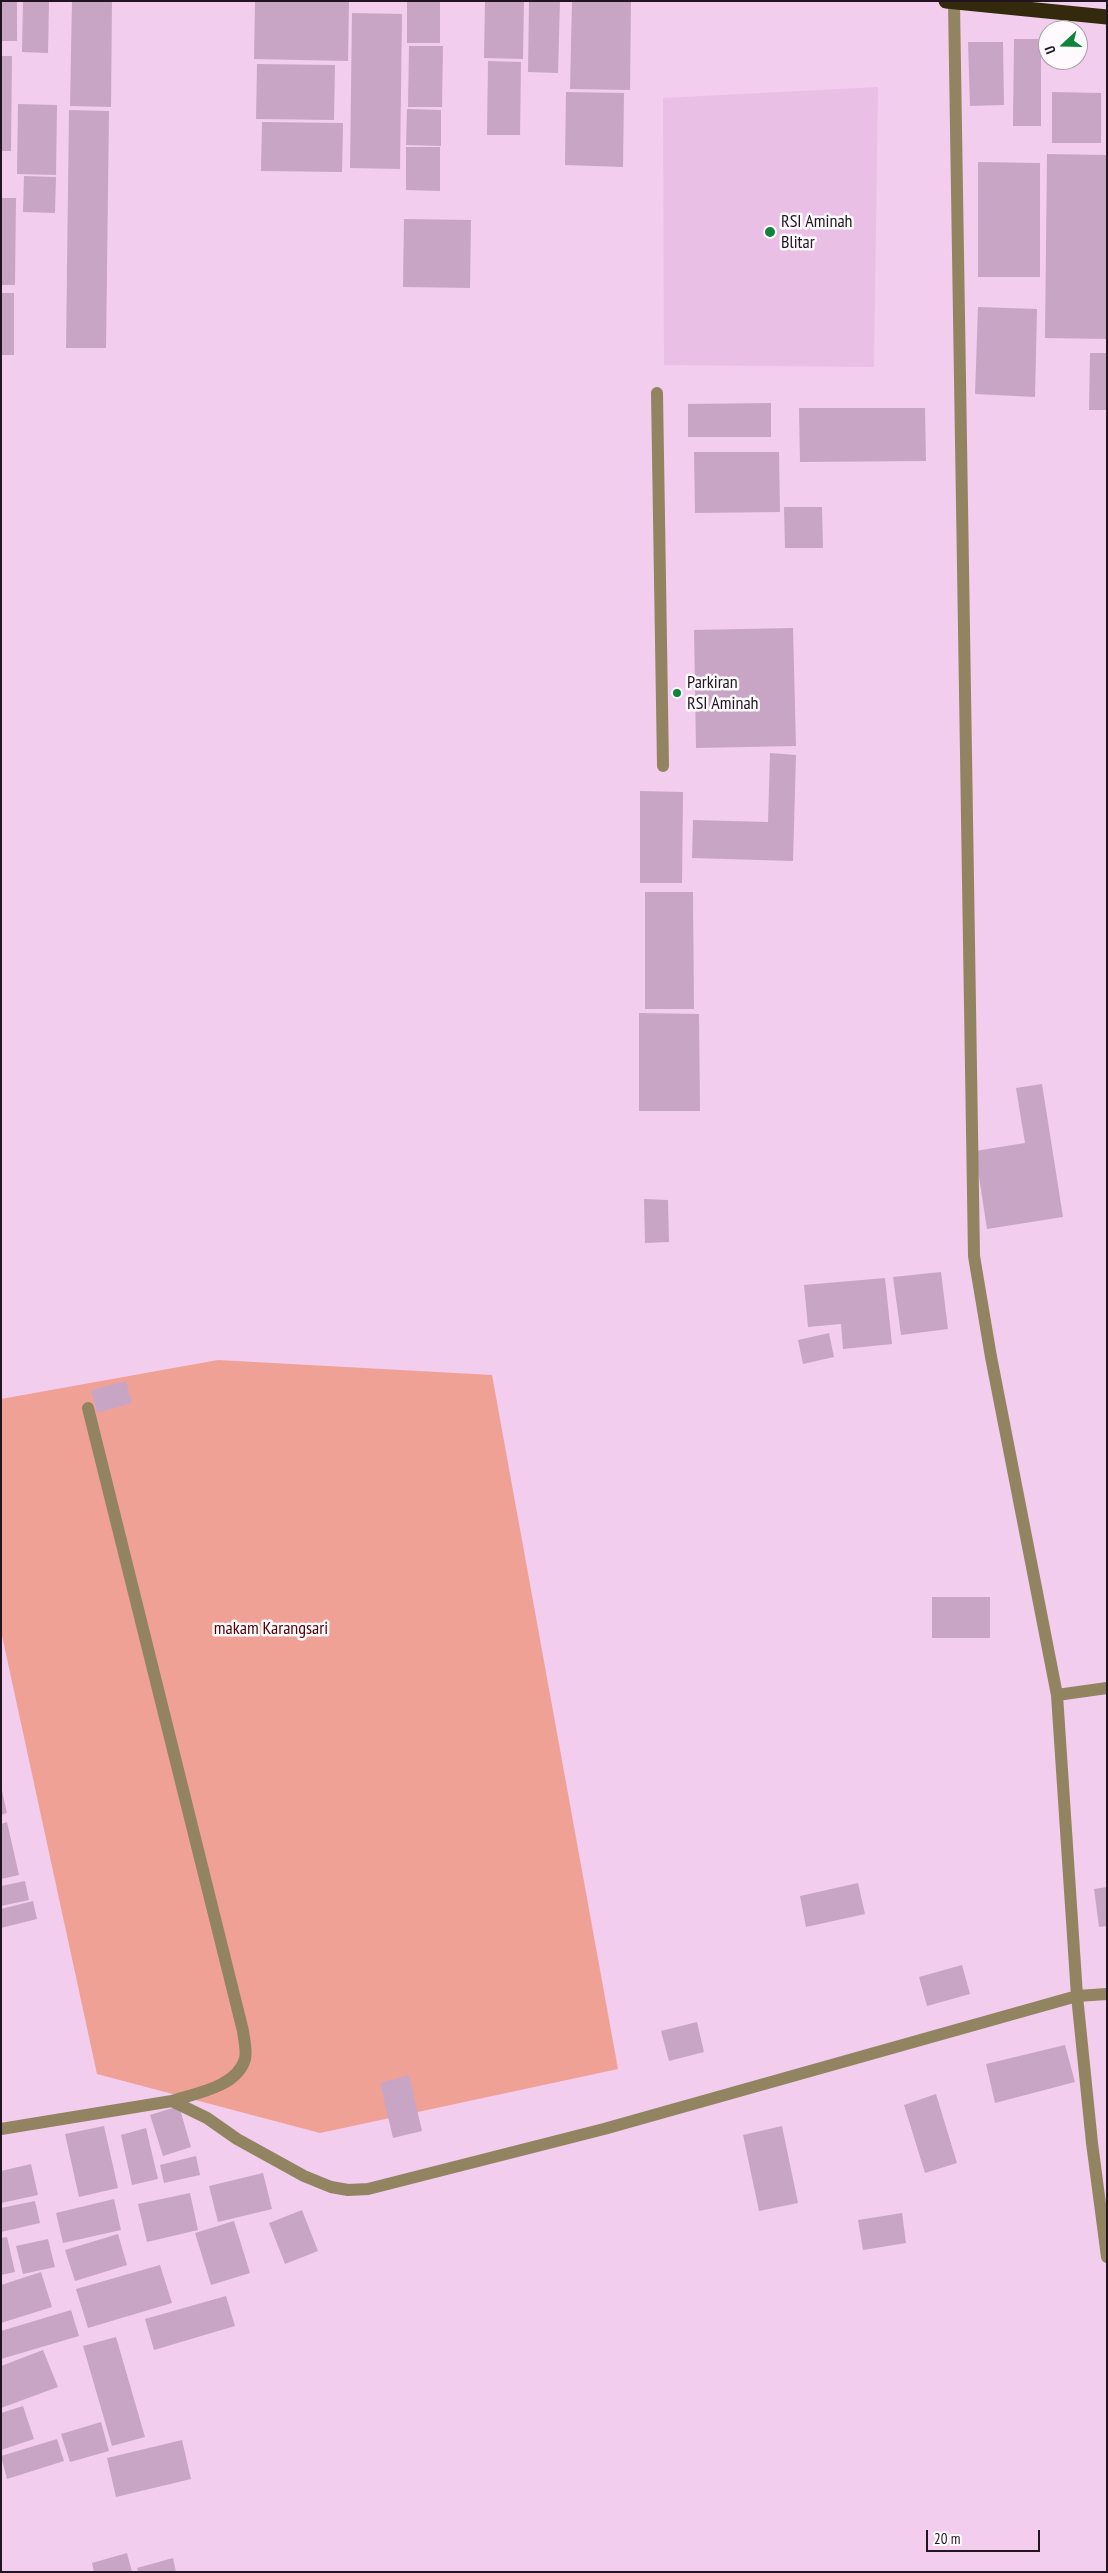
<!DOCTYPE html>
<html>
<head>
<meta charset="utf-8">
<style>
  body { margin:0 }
  #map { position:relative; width:1108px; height:2573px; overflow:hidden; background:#f2cdee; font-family:"PT Sans Narrow",sans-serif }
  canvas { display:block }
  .frame { position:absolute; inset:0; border:2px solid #221521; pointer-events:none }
  .north { position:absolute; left:1038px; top:20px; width:50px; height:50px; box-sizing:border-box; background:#fefafd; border:1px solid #a69ea5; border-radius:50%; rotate:249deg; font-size:14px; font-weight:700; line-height:20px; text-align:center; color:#221521 }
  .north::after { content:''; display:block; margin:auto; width:18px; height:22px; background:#10843c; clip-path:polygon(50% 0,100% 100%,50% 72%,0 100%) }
  .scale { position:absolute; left:926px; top:2530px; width:114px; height:22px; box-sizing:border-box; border:2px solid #221521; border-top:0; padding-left:6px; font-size:15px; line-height:18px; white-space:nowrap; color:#221521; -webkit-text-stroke:4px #fefafd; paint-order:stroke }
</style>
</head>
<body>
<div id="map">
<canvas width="1108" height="2573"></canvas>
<div class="frame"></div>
<div class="north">U</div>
<div class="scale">20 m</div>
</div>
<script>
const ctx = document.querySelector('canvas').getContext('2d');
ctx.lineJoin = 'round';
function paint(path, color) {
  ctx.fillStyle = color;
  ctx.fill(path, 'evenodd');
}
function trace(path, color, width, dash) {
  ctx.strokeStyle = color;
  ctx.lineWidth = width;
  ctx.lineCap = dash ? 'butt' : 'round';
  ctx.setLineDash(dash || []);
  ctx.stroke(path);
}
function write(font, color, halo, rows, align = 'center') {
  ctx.font = font + ' "PT Sans Narrow",sans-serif';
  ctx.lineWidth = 5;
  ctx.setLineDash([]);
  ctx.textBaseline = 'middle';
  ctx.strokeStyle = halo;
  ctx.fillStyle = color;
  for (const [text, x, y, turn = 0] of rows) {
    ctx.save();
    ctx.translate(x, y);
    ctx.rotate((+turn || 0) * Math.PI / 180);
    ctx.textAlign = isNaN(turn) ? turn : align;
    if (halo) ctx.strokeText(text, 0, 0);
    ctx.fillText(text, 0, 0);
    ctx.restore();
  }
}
paint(new Path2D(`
  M878 87 874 367 664 365 663 98Z`), '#eabfe6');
paint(new Path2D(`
  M218 1360 492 1375 618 2069 320 2133 97 2074 1 1631V1399Z`), '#f0a195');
paint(new Path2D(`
  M1 1H17V41H1Z
  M23 1H49L48 53 22 52Z
  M72 1H112L111 107 70 106Z
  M255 1H349L348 61 254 59Z
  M407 1H440V43H407Z
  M485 1H524L523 59 484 58Z
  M529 1H560L558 73 528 72Z
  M572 1H631L630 90 570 89Z
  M352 13 402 14 400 169 350 168Z
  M1014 39H1041V126H1013Z
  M968 42H1003L1004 105 970 106Z
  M409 46H443L442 107H408Z
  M1 56H12L11 151H1Z
  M488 61 521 62 520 135H487Z
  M257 64 335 65 334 120 256 119Z
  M566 92 624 93 623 167 565 165Z
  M1052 92 1101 93V143H1052Z
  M18 104 57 105 56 175 17 174Z
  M407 109 441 110V146L406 145Z
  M69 110 109 111 106 348H66Z
  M262 122 343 123 342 172 261 171Z
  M406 147H440V191L406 190Z
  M1047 154 1107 155V339L1045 338Z
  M978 162 1040 163V277H978Z
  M24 176 56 177 55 213 23 212Z
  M1 198H16L15 285H1Z
  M404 219 471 220 470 288 403 287Z
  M1 293H14V355H1Z
  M978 307 1037 309 1035 397 975 394Z
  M1090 353H1107V410H1089Z
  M771 403V437H688V404Z
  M799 408H925L926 461 800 462Z
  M694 452H779L780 512 695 513Z
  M784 507H822L823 548H785Z
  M793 628 796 746 696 748 694 630Z
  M770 753 796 755 793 861 692 858 693 820 768 822Z
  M640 791 683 792 682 883H640Z
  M645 892H693L694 1009H645Z
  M639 1013 699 1014 700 1111H639Z
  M1042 1084 1063 1217 987 1229 975 1151 1025 1143 1016 1088Z
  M644 1199 668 1200 669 1242 645 1243Z
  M941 1272 948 1329 901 1335 893 1277Z
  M885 1278 892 1344 843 1349 841 1324 808 1327 804 1285Z
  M829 1333 834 1357 803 1364 798 1340Z
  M126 1381 132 1403 97 1413 91 1390Z
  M932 1597H990V1638H932Z
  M2 1791 7 1813 1 1815V1792Z
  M7 1822 19 1875 1 1879V1824Z
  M25 1881 29 1900 1 1906V1886Z
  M858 1883 865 1914 806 1927 800 1896Z
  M1107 1887V1926L1099 1927 1094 1889Z
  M33 1901 37 1919 1 1928V1909Z
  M962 1965 970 1994 927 2006 919 1977Z
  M697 2022 704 2052 669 2061 661 2031Z
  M1065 2045 1075 2082 995 2103 986 2064Z
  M409 2075 422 2131 393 2138 380 2083Z
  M936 2094 957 2163 925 2173 904 2105Z
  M179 2106 191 2147 163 2156 150 2115Z
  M104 2126 118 2188 79 2197 65 2134Z
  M782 2126 798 2203 759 2211 743 2135Z
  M146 2128 158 2179 132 2185 121 2135Z
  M196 2156 200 2175 164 2183 160 2165Z
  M31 2164 38 2195 1 2203V2171Z
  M263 2173 272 2209 218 2222 209 2186Z
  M190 2193 198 2230 147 2242 138 2204Z
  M114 2199 121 2230 63 2243 56 2213Z
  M35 2201 40 2223 1 2232V2208Z
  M302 2210 318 2251 285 2264 269 2223Z
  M902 2213 906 2243 863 2250 858 2220Z
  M234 2221 250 2273 211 2285 195 2233Z
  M118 2234 127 2265 75 2281 65 2250Z
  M7 2237 15 2272 1 2275V2238Z
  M48 2239 55 2267 23 2274 16 2246Z
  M160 2265 172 2303 88 2328 76 2289Z
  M41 2272 52 2307 1 2323V2285Z
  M226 2296 235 2326 154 2350 145 2319Z
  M71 2310 79 2336 1 2359V2331Z
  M116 2337 145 2437 112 2446 83 2346Z
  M43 2350 58 2387 1 2408V2366Z
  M23 2406 34 2439 1 2450V2413Z
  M101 2422 109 2451 70 2462 61 2434Z
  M57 2439 64 2461 7 2479 1 2456Z
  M182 2440 191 2479 116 2497 107 2458Z
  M127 2553 132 2572H94L92 2563Z
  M173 2558 176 2572H138L137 2568Z`), '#c9a5c5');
trace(new Path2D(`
  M954 3 974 1256 991 1357 1057 1695 1077 1996 1092 2143 1107 2257
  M657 393 663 766
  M88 1408 243 2031C244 2039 247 2051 245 2059 237 2087 196 2093 172 2101
  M1057 1695 1107 1688
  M1 2129 172 2101 207 2118 237 2139 304 2176 331 2187 348 2190 368 2189 604 2129 1077 1996 1107 1994`), '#928461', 12);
trace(new Path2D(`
  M946 1 1107 17`), '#33290c', 15);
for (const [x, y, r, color] of [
  [770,232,6,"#10843c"],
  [677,693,5,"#10843c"]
]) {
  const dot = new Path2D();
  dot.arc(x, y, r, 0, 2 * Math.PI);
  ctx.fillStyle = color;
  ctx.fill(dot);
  trace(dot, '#fefafd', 2);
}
write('18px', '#221521', '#fefafd', [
  ["RSI Aminah",781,222],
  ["Blitar",781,243],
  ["Parkiran",687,683],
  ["RSI Aminah",687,704]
], 'left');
write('18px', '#560000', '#fefafd', [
  ["makam Karangsari",271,1629]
]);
</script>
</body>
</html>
